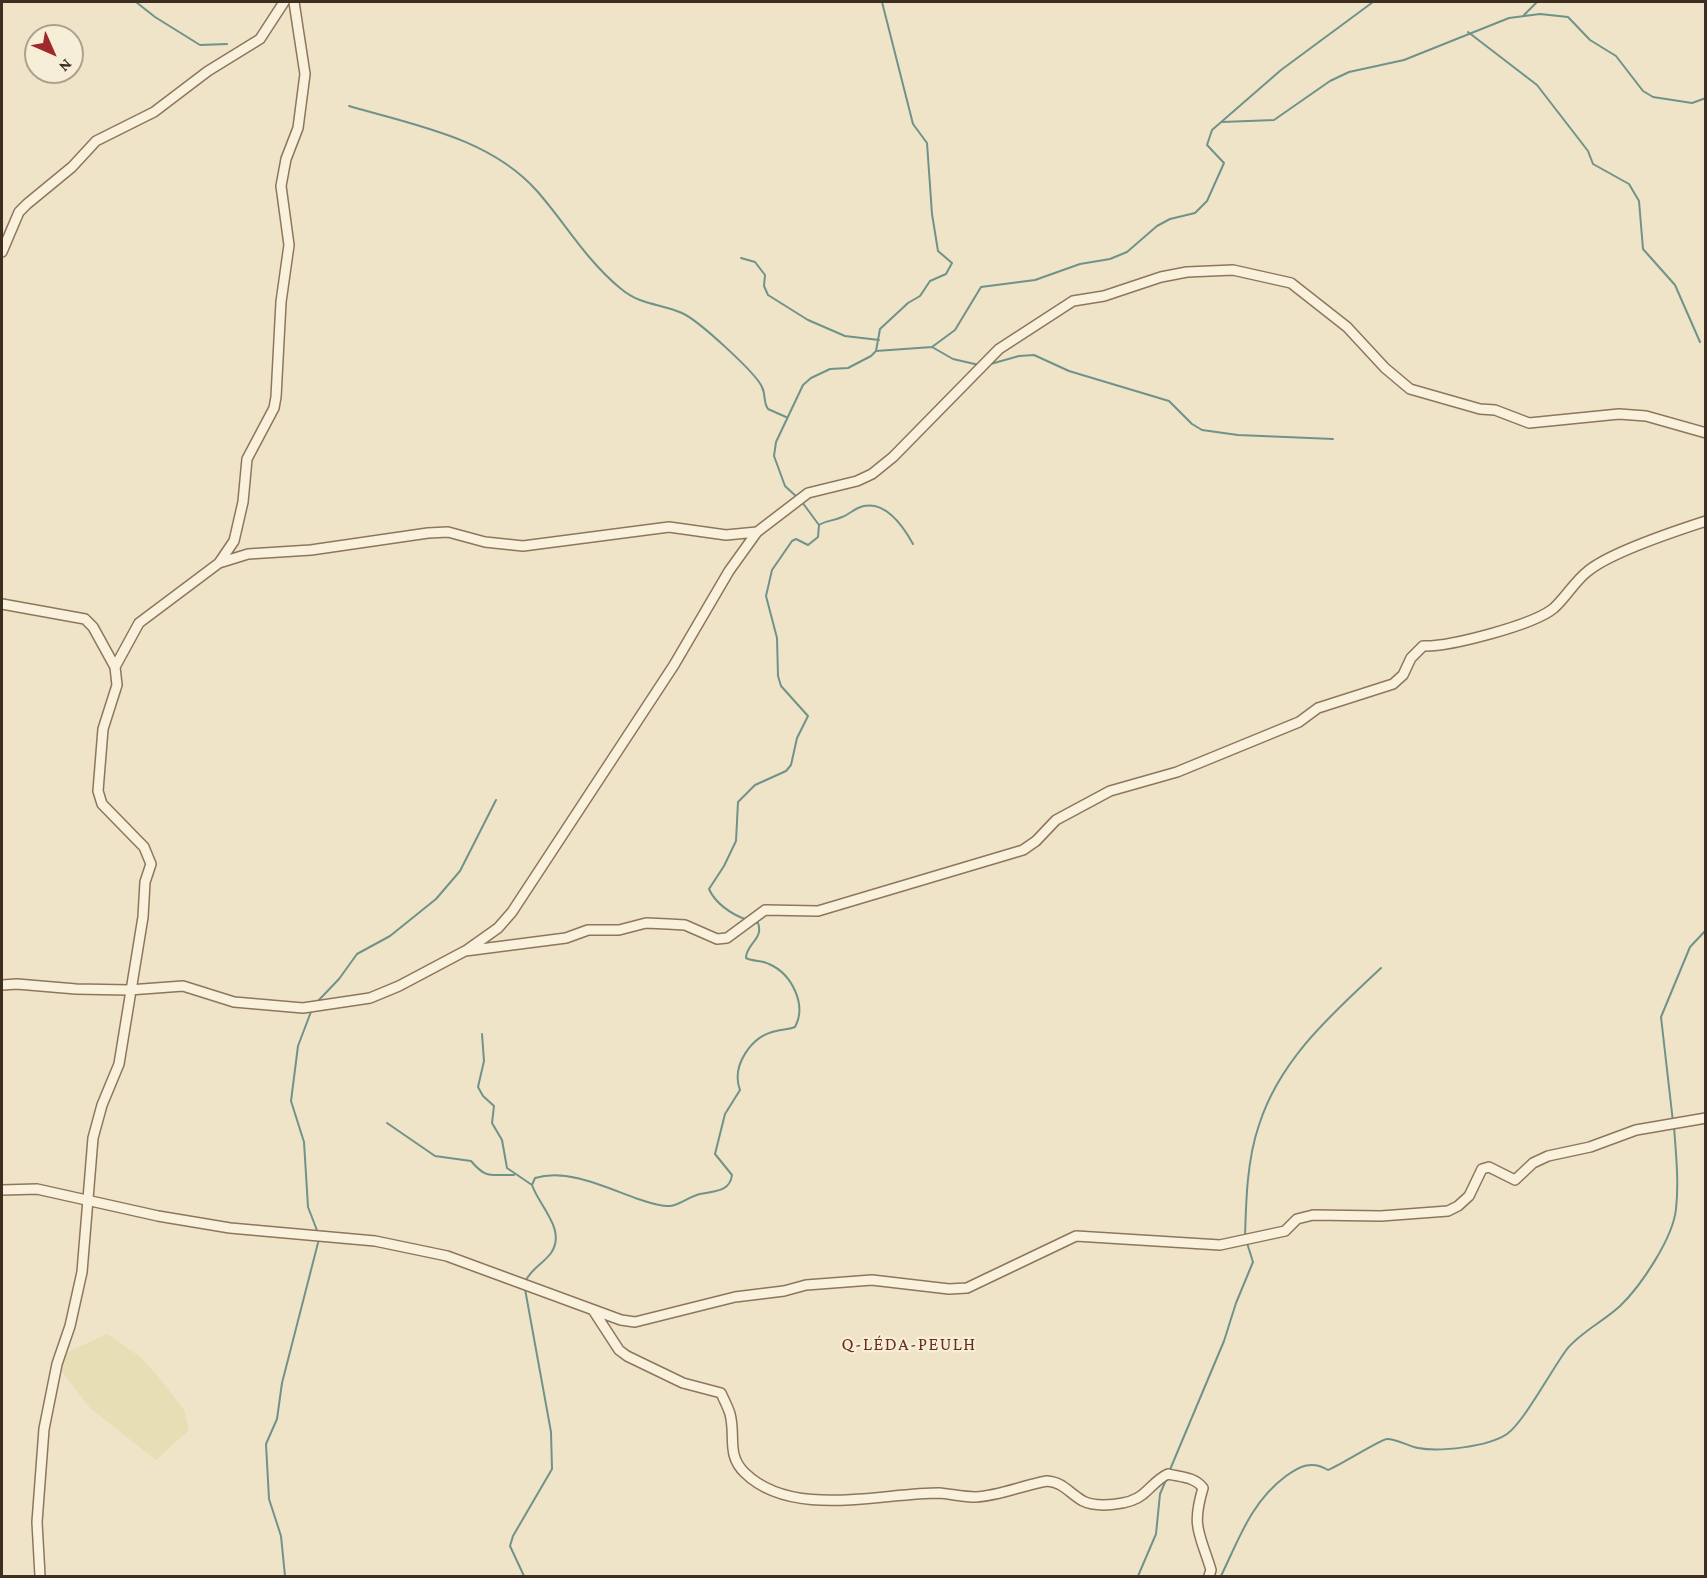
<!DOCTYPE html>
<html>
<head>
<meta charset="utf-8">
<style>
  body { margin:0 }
  #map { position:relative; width:1707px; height:1578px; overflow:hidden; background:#f0e4c8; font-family:"Crimson Pro",serif }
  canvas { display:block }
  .frame { position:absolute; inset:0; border:3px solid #3d2e20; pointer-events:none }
  .north { position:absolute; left:24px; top:24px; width:60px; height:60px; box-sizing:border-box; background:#f7eed8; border:2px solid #ada18e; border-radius:50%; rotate:135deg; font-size:16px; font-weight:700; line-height:24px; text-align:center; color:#3d2e20 }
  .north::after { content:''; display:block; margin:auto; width:21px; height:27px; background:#9e2a2b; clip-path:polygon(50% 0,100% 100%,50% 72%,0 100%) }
</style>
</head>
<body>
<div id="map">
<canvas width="1707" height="1578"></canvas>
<div class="frame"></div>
<div class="north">N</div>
</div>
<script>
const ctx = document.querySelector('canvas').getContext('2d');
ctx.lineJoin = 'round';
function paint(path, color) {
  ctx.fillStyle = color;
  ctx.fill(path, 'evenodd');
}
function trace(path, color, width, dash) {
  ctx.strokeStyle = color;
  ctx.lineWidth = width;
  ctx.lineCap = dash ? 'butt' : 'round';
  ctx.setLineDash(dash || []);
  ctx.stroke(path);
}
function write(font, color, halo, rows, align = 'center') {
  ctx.font = font + ' "Crimson Pro",serif';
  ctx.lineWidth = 4.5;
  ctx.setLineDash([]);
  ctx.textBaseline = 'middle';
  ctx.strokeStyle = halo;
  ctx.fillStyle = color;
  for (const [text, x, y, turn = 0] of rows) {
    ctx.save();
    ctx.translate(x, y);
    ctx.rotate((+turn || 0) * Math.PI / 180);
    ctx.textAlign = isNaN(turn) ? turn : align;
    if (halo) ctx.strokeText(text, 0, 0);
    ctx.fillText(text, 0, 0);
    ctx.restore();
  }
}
paint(new Path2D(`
  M107 1334 139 1356 157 1375 184 1410 189 1430 156 1460 90 1408 59 1368 68 1352Z`), '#e6deb5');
trace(new Path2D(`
  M136 2 155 17 200 45 227 44
  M1524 15 1537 2
  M1468 32 1537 85 1588 151 1593 164 1629 184 1639 201 1643 249 1675 285 1700 342
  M349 106C414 125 490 138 537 191 566 224 586 260 620 288 641 306 660 303 682 313 698 320 756 373 762 387 766 395 763 402 768 409L786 417
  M1222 122 1274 120 1330 81 1349 72 1404 60 1509 18 1540 14 1568 17 1590 40 1616 56 1643 91 1653 97 1692 103 1706 98
  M741 258 755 262 765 275 764 286 768 295 808 320 845 336 879 340
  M932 347 953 359 979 365
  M876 351 932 347 955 330 981 287 1035 280 1080 264 1110 259 1127 252 1157 226 1170 219 1195 213 1207 201 1224 163 1207 145 1212 130 1281 70 1373 2
  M987 365 1019 356 1034 355 1069 371 1169 401 1192 424 1202 430 1238 435 1333 439
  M798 498 785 486 774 456 776 442 803 385 811 378 830 369 848 368 871 356 876 351 880 329 908 303 920 296 930 281 946 274 952 263 938 251 932 214 927 143 913 124 882 2
  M819 525C827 520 834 521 842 517 848 515 853 510 858 508 884 497 903 526 913 544
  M745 919C731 914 715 903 709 889L724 866 736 841 738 802 755 785 786 771 791 765 797 738 808 716 781 686 778 676 777 638 766 596 772 570 792 541 796 539 808 545 818 537 819 525 802 502
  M317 1002 339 979 357 954 390 936 436 899 460 871 496 800
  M312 1009 298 1046 291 1101 304 1142 308 1207 318 1233
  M482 1034 484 1061 478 1087 483 1096 494 1106 492 1123 502 1140 507 1168 532 1185
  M1673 1122 1661 1017 1690 947 1706 930
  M387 1123 435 1156 471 1161C487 1180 491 1174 514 1175
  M1245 1238C1246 1200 1247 1160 1259 1125 1280 1059 1332 1014 1381 968
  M526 1280C534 1266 542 1265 551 1253 567 1230 539 1206 532 1185L535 1178C568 1168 607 1188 638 1199 648 1202 660 1207 670 1206 680 1205 690 1196 700 1194 714 1191 730 1192 732 1175L715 1154 725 1114 740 1090C731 1066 751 1036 776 1031 783 1029 788 1030 795 1027 807 1005 792 974 769 964 762 960 754 962 746 958 746 944 764 939 758 923L753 922
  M1169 1472 1224 1341 1236 1303 1253 1262 1247 1243
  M285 1576 281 1536 269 1499 266 1444 277 1419 282 1383 319 1239
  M524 1576 510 1546 513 1536 552 1469 551 1432 525 1289
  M1138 1576 1156 1534 1160 1494 1166 1480
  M1221 1576C1239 1539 1251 1502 1286 1476 1300 1466 1312 1460 1328 1470 1339 1466 1381 1439 1387 1439 1397 1439 1408 1446 1418 1448 1439 1452 1488 1447 1507 1434 1524 1422 1552 1369 1567 1349 1581 1332 1604 1321 1620 1306 1641 1286 1673 1238 1676 1209 1679 1182 1676 1154 1674 1127`), '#6f938a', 2);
const minor = new Path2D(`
  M2 252 19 212 27 204 72 167 96 141 154 112 208 71 260 39 284 2
  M219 563 248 554 311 550 428 533 448 532 485 542 523 546 669 527 726 535 757 532 808 493 857 481 872 474 893 457 999 349 1073 301 1104 296 1161 277 1187 272 1233 270 1291 283 1347 327 1385 368 1410 389 1480 409 1495 410 1529 423 1619 414 1646 416 1706 433
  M2 604 85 619 93 627 115 667
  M467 950 498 928 512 912 674 665 729 571 757 532
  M2 985 17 984 76 989 129 990 183 986 234 1002 303 1008 370 998 399 986 465 951 566 938 588 930H619L646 923 668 924 685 925 717 939 727 938 765 910 818 911 1023 850 1036 841 1056 820 1110 791 1177 772 1299 722 1318 708 1393 684 1403 675 1411 658 1423 646C1449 647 1534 625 1554 608 1566 597 1575 581 1588 571 1611 552 1675 531 1706 521
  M2 1190 37 1189 158 1216 230 1228 375 1241 447 1256 621 1320 635 1322 735 1297 784 1291 806 1285 872 1280 949 1289 967 1288 1076 1236 1220 1245 1285 1231 1297 1219 1313 1215 1381 1216 1448 1211 1458 1206 1469 1196 1482 1169 1489 1167 1515 1180 1533 1163 1548 1156 1590 1147 1636 1130 1706 1118
  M593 1310 619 1350 627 1356 683 1383 721 1393C724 1400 728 1407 730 1414 736 1436 726 1455 745 1473 792 1519 881 1493 939 1493 951 1494 963 1497 976 1497 998 1496 1024 1485 1047 1481 1063 1482 1069 1493 1083 1501 1097 1508 1130 1505 1142 1495 1151 1488 1157 1479 1168 1474 1181 1477 1195 1477 1203 1488 1191 1528 1200 1533 1211 1570L1209 1576
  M40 1576 37 1522 44 1429 57 1364 70 1326 82 1272 93 1138 102 1105 119 1064 143 917 145 882 151 864 144 847 102 804 98 791 103 729 117 685 115 667 139 623 219 563 234 541 243 502 247 459 274 408 276 397 281 302 289 245 281 186 286 159 298 128 305 74 294 2`);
trace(minor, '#8d765c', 12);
trace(minor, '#faf1dc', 9);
ctx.letterSpacing = '1.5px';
write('18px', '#6b2e1e', '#f7eed8', [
  ["Q-LÉDA-PEULH",909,1344]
]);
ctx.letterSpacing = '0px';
</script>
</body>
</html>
